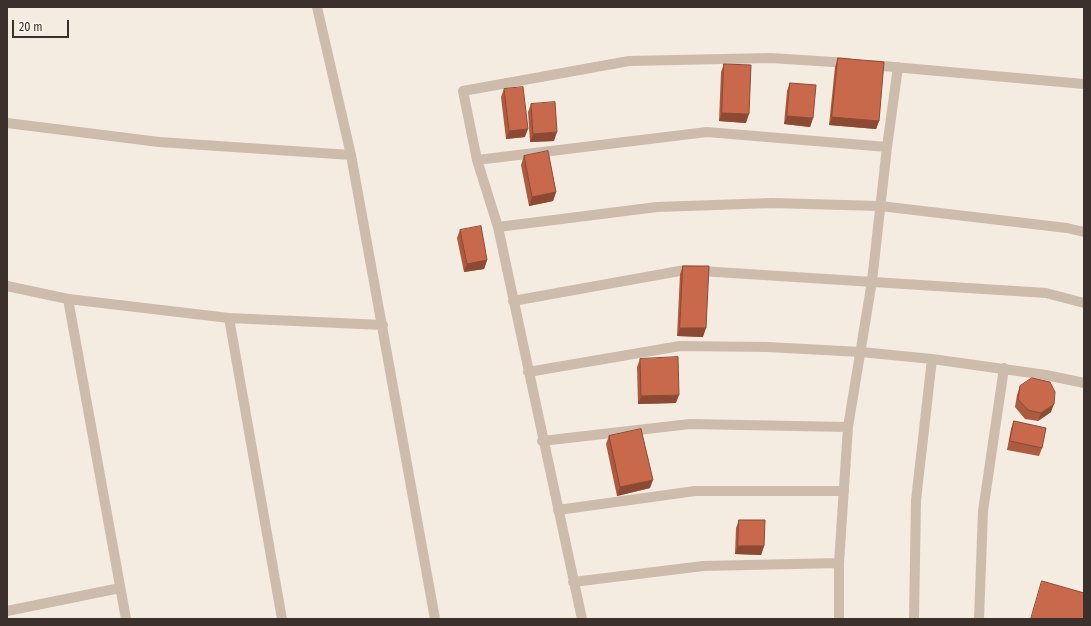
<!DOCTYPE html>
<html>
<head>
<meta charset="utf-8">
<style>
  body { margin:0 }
  #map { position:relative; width:1091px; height:626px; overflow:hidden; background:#f4ebe1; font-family:"Fira Sans Condensed",sans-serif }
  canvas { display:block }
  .frame { position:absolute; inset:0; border:8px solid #3b302b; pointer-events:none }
  .scale { position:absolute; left:12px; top:20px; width:57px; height:18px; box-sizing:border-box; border:2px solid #3b302b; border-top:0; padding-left:5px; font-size:12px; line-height:14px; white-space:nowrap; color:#3b302b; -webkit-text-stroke:3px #fbf5ee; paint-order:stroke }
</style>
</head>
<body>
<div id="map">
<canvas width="1091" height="626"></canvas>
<div class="frame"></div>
<div class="scale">20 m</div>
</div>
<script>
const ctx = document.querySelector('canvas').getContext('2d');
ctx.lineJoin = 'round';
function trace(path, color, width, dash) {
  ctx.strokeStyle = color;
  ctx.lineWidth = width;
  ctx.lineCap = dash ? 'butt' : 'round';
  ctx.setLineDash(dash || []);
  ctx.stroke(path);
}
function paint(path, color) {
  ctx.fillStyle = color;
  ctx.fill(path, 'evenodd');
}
trace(new Path2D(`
  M317 7 351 155 435 619
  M871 65 1084 84
  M7 123 159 142 351 155
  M477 160 707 132 887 147
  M498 227 657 207 772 203 880 206 1067 228 1084 232
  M7 286 68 299 229 318 383 325
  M68 299 126 619
  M513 301 685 270 1046 293 1084 303
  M229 318 282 619
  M528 372 680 346 768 347 861 352 932 359 1046 375 1084 383
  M542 441 690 424 848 427
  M558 510 695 491H844
  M573 582 703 566 839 563
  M7 611 120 588
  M582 619 498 227 477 160 463 91 629 61 771 58 849 63
  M839 619V563L848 427 872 281 887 147 898 67
  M914 619 916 500 932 359
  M979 619 983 511 1004 368`), '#cdbbac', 10);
paint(new Path2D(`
  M838 58 879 121 876 129 829 125 835 67Z
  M724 64 746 123 719 121 721 72Z
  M790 83 813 118 810 127 784 124 787 91Z
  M504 89 525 137 506 139 501 97Z
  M531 104 554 141 530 142 528 112Z
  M524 156 556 192 553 201 529 206 521 165Z
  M460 230 487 260 484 269 464 272 457 238Z
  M683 266 703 337 677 336 680 274Z
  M640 359 676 403 638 404 637 367Z
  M1020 386 1051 412 1038 421 1025 419 1015 407 1017 395Z
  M1014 421 1042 448 1039 456 1007 450 1011 429Z
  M609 436 650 488 617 496 606 444Z
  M739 520 764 546 761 555 735 554 736 528Z`), '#ac5a40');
paint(new Path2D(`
  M722 113 749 114 746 123 719 121Z
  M787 116 813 118 810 127 784 124Z
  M832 117 879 121 876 129 829 125Z
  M528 129 525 137 506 139 509 131Z
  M557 132 554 141 530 142 533 134Z
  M556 192 553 201 529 206 532 197Z
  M487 260 484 269 464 272 467 264Z
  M680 328H706L703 337 677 336Z
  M679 395 676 403 638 404 641 396Z
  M1054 404 1051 412 1038 421 1041 413Z
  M653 480 650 488 617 496 620 487Z
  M738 546H764L761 555 735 554Z`), '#8c4a34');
const building = new Path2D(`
  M838 58 884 62 879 121 832 117Z
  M724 64 751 65 749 114 722 113Z
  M790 83 816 85 813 118 787 116Z
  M523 87 528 129 509 131 504 89Z
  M555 102 557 132 533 134 531 104Z
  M548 151 556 192 532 197 524 156Z
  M481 226 487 260 467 264 460 230Z
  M683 266H709L706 328H680Z
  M678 357 679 395 641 396 640 359Z
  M1032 378 1050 382 1055 392 1054 404 1041 413 1028 410 1018 399 1020 386Z
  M1014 421 1046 428 1042 448 1010 441Z
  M641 429 653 480 620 487 609 436Z
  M739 520H765L764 546H738Z
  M1042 581 1084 593V619H1031Z`);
paint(building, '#c8694b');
trace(building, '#8c4a34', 1);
</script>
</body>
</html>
